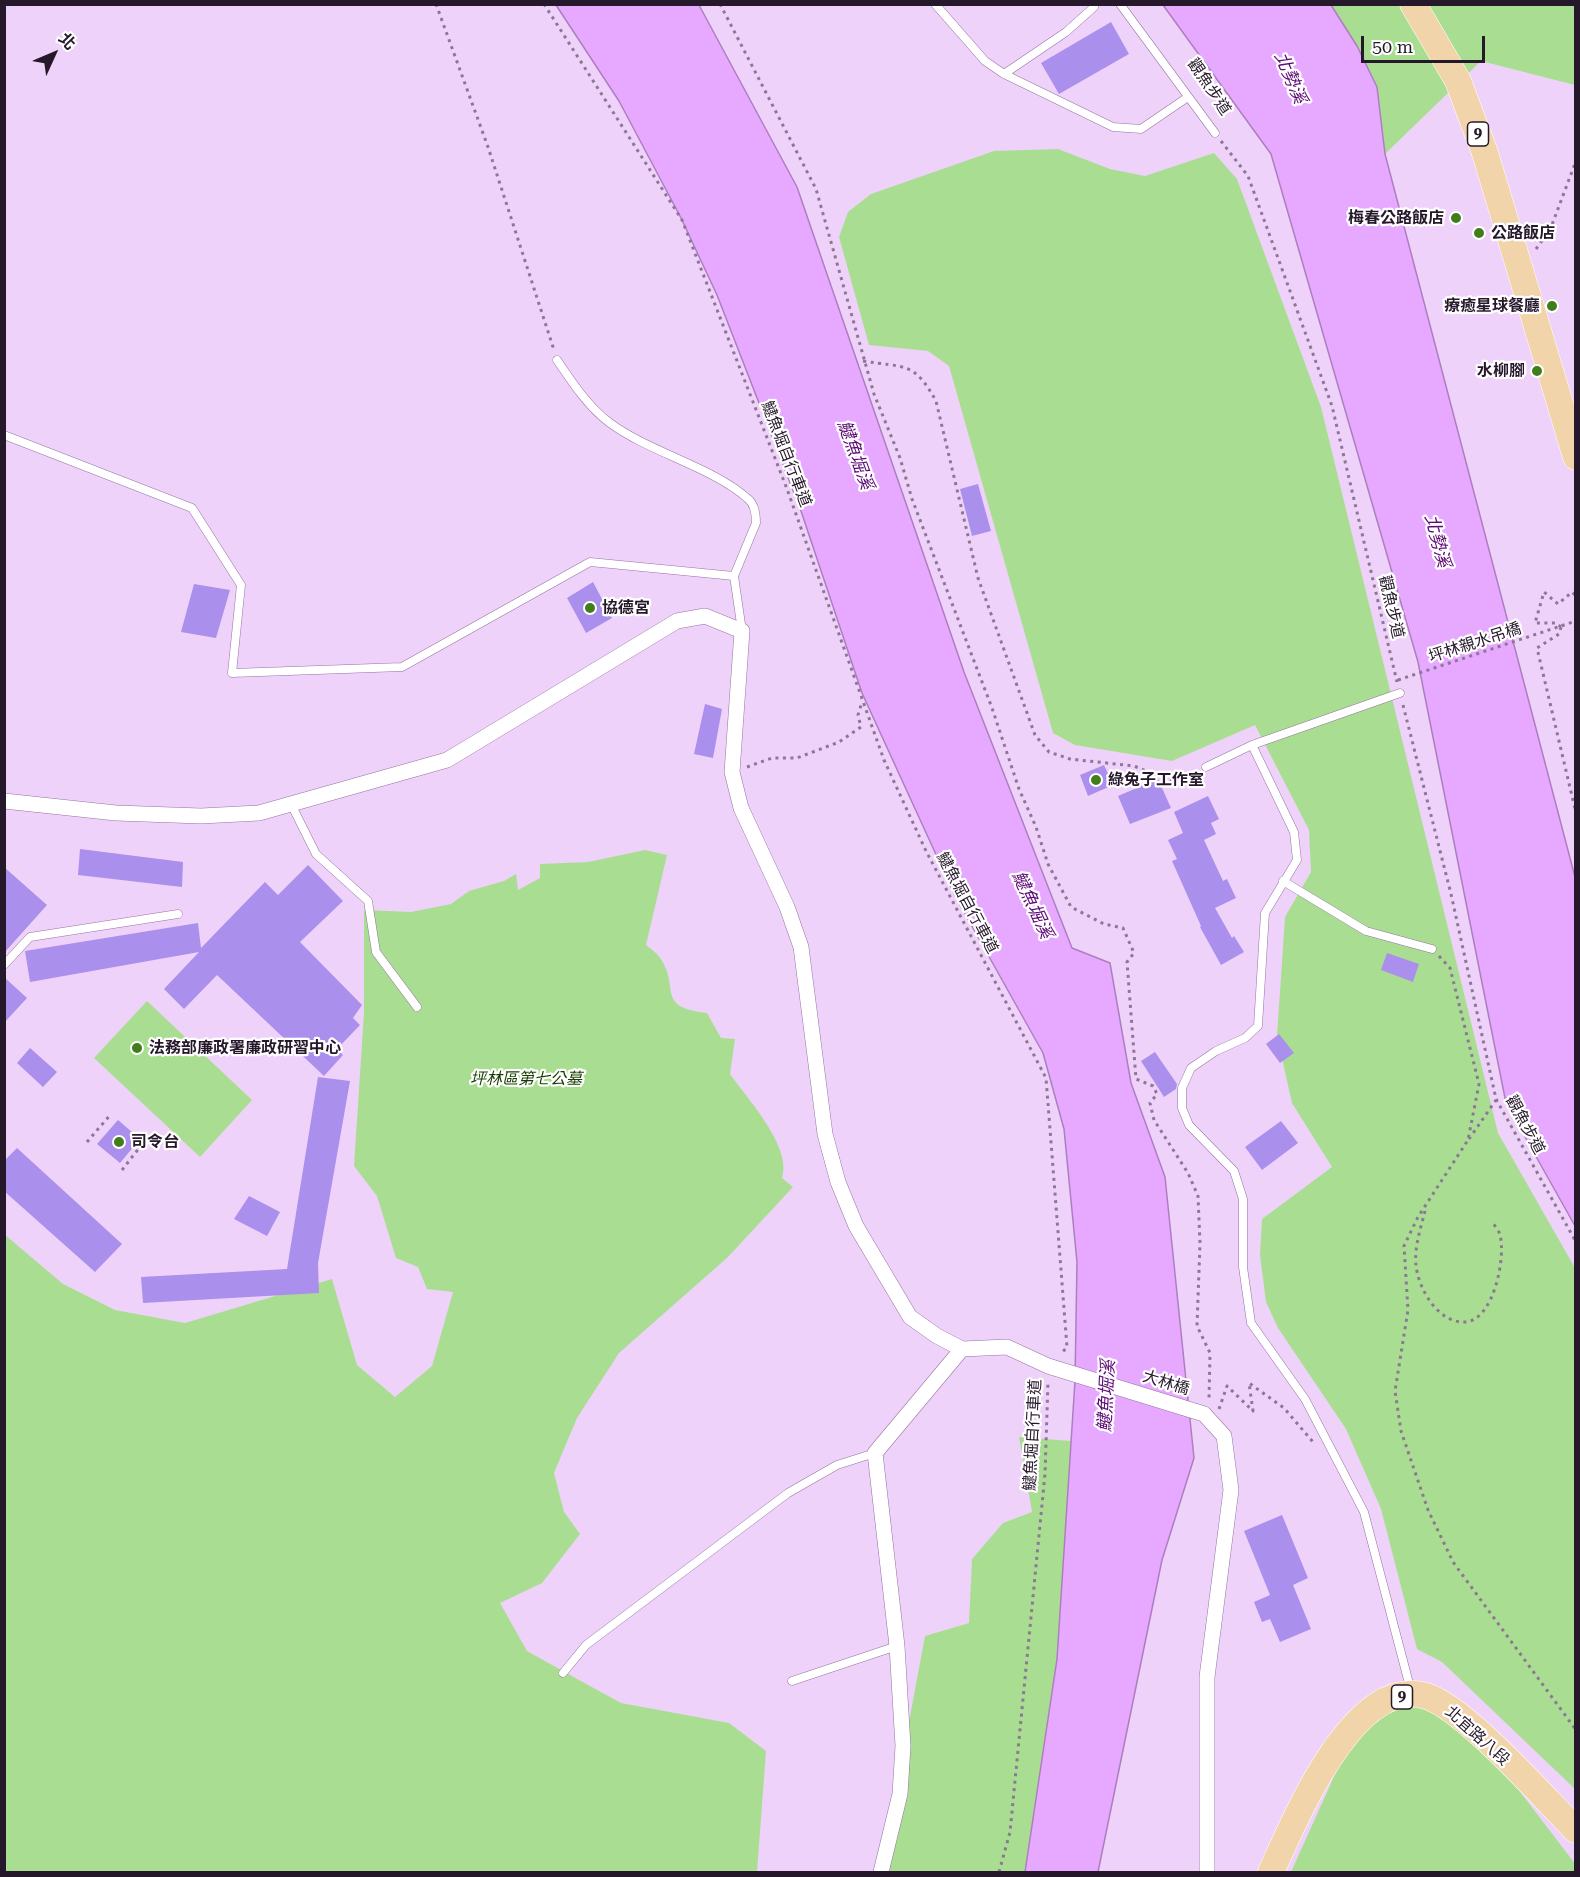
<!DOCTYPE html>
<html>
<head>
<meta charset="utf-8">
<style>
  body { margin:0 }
  #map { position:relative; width:1580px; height:1877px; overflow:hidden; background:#efd2fa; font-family:"Roboto Serif","Noto Sans TC",serif }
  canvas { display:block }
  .frame { position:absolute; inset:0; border:6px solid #26182b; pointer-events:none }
  .north { position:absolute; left:24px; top:24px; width:60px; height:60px; -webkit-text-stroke:4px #fff; paint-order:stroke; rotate:46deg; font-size:16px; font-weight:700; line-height:24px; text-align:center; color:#26182b }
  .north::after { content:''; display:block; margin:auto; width:21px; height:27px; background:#26182b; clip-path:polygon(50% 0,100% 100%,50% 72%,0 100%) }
  .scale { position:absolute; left:1361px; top:36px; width:124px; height:27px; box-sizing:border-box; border:3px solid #26182b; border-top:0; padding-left:8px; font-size:18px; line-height:21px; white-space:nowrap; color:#26182b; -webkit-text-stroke:4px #fff; paint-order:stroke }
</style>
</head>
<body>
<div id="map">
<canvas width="1580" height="1877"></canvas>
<div class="frame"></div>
<div class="north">北</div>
<div class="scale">50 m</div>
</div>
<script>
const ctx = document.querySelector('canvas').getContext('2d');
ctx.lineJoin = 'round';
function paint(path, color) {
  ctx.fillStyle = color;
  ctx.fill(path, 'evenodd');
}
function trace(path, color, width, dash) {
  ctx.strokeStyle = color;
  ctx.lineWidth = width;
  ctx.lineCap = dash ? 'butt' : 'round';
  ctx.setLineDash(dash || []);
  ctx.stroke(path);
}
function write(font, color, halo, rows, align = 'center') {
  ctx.font = font + ' "Roboto Serif","Noto Sans TC",serif';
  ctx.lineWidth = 4.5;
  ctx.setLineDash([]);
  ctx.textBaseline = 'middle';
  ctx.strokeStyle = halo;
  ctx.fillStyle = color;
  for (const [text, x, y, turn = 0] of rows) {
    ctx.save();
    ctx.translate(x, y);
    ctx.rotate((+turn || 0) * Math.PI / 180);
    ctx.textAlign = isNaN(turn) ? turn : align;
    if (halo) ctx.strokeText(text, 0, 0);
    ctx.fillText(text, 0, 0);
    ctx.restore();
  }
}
paint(new Path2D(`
  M1331 5H1575V85L1481 61 1385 154 1377 87 1357 46Z
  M1058 149 1110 169 1145 176 1214 153 1237 179 1321 407 1498 1133 1575 1268V1789L1442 1662 1417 1649 1381 1509 1346 1429 1278 1328 1266 1302 1260 1255 1262 1219 1332 1167 1292 1103 1277 1036 1285 917 1311 872 1309 830 1255 725 1172 761 1075 745 1053 733 949 366 928 351 869 345 839 237 848 212 871 194 994 151Z
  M645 850 667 855 646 945C651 949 657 953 660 958 681 987 654 1007 707 1013L721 1038 735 1039 730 1074C747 1098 793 1148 782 1178L793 1187 728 1257 619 1353 577 1418 554 1473 564 1512 580 1534 542 1583 500 1603 527 1651 579 1680 621 1703 729 1723 766 1751 757 1872H5L4 1234 63 1284 115 1310 185 1323 332 1279 357 1365 395 1397 432 1366 453 1292 427 1289 418 1267 396 1258 377 1196 354 1166 364 1012V910L411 912 451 904 469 891 504 881 516 874 518 890 540 878V864L588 862Z
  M147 1001 252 1100 200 1157 94 1058Z
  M1019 1437 1071 1441 1057 1659 1025 1872H881L925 1636 969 1623 972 1559 1003 1523 1032 1512Z
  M1388 1700H1431L1495 1759 1576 1865 1575 1872H1291L1355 1730Z`), '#a9de92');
const water = new Path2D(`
  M556 5H699L797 187 964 672 1072 948 1110 963 1131 1083 1165 1177 1194 1458 1162 1560 1098 1872H1025L1057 1659 1075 1381 1077 1262 1064 1129 1043 1053 955 896 862 693 801 511 717 295 681 218 619 101Z
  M1163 5H1331L1357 46 1377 87 1385 154 1575 877V1226L1506 1103 1418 662 1271 154Z`);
paint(water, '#e7a9ff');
trace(water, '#ad7ebf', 1.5);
paint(new Path2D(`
  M1111 22 1129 54 1059 94 1041 63Z
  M978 484 991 531 972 536 960 489Z
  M593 582 612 618 586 633 567 598Z
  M194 584 230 590 216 638 181 632Z
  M705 704 722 709 713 758 694 754Z
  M1104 765 1113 785 1088 796 1080 775Z
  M1158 779 1171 808 1130 824 1118 796Z
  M1208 796 1219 819 1211 823 1216 834 1204 840 1223 881 1227 879 1236 898 1215 908 1232 938 1234 936 1244 952 1221 965 1200 927 1201 926 1172 861 1177 859 1168 840 1183 833 1174 812Z
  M80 849 183 862 182 887 78 875Z
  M308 865 343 901 300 942 362 1005 353 1018 360 1025 337 1049 343 1055 324 1076 217 975 184 1009 164 989 199 952 30 982 25 951 198 923 201 948 265 882 278 895Z
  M4 867 47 905 4 953Z
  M1387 953 1419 964 1413 982 1381 970Z
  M4 977 27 998 4 1023Z
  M1279 1034 1294 1053 1280 1063 1266 1044Z
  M30 1048 57 1072 43 1087 17 1063Z
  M1155 1052 1177 1084 1176 1089 1164 1097 1141 1061Z
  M318 1077 350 1081 318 1263 319 1293 143 1303 141 1277 287 1269Z
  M118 1120 140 1139 120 1163 97 1144Z
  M1281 1121 1298 1143 1262 1170 1245 1147Z
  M17 1148 122 1244 95 1272 4 1191V1161Z
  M249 1196 280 1212 267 1236 234 1219Z
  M1282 1515 1308 1578 1293 1585 1311 1629 1280 1642 1270 1619 1262 1622 1254 1602 1270 1595 1244 1531Z`), '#ab8fec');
const service = new Path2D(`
  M935 4 985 61 1004 74 1113 127 1141 129 1188 97
  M1120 4 1215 133
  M1004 74 1066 32 1094 7V4
  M557 360C572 382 588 407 610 423 649 452 712 467 747 498 754 503 756 514 756 523L734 576 742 631
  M4 435 192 508 241 585 232 673 402 667 590 562 734 576
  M1252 745 1294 832 1297 860 1265 913 1258 1026 1245 1038 1216 1051 1191 1068 1182 1088V1108L1189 1125 1234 1171 1243 1199V1267L1251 1323 1305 1399 1364 1512 1411 1691
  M1206 767 1252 745 1400 693
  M291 804 316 854 368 901 376 952 417 1007
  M1283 881 1366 931 1432 949
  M4 965 30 937 178 914
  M563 1673 586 1645 788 1493 837 1465 875 1453
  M792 1681 897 1646`);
const minor = new Path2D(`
  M4 801 116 813 201 816 259 813 447 760 677 621 705 616 742 631 732 772 741 808 787 907 801 947 825 1134 838 1182 856 1226 910 1317 937 1336 962 1349 1007 1347 1048 1366 1204 1414 1224 1436 1231 1490 1207 1677V1872
  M881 1872 900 1794 903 1746 897 1646 875 1453 962 1349`);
const primary = new Path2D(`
  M1413 4 1458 81 1485 153 1576 457
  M1271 1872C1294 1823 1353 1674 1426 1696 1465 1708 1544 1798 1576 1830`);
trace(service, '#9573a2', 9);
trace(minor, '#9573a2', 16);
trace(primary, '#fff', 27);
trace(new Path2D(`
  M436 4 488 147 554 350
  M544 4 682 220 787 489 884 760 926 851 1046 1078 1067 1347 1061 1354
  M720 4 816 189 874 394 900 458 912 499 992 708 1019 789 1036 827 1048 864 1071 907 1104 924 1123 928 1134 953 1127 962 1136 1079 1153 1086 1157 1094 1150 1103 1154 1120 1188 1173 1198 1196 1200 1243 1197 1326 1210 1353 1209 1399
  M1221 141 1248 176 1332 406 1397 682
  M1536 249 1550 230 1576 161
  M863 361C905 368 914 361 936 401L978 578 1035 735 1049 752 1070 759 1134 766 1173 782 1196 771
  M1561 627 1559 634 1537 648 1576 813
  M1561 627 1556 623H1535L1544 592 1558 604 1572 592 1576 596
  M1398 680 1576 621
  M1403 705 1451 894 1496 1099 1576 1242
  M747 767 772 758H797L839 742 861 727 858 715 862 702
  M1439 956 1450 968 1479 1084 1468 1140 1418 1217 1404 1246 1408 1310 1395 1391 1401 1431 1428 1510 1453 1562 1576 1730
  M1469 1139 1496 1100
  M87 1142 111 1114
  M122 1170 143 1143
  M1425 1211C1421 1227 1414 1248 1416 1265 1418 1288 1438 1324 1466 1322 1494 1319 1506 1257 1500 1235 1499 1231 1495 1226 1493 1223
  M1219 1409 1227 1386 1253 1411 1249 1383 1284 1408 1313 1442
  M999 1872 1010 1832 1045 1474 1048 1382`), '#8d7795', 3, [3, 4.5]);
trace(service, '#fff', 8);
trace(minor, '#fff', 15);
trace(primary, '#f1d4a9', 26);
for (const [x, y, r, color] of [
  [1456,218,6,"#407e1b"],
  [1479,233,6,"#407e1b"],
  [1552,306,6,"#407e1b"],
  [1537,371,6,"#407e1b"],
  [590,608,6,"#407e1b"],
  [1096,780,6,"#407e1b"],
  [137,1048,6,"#407e1b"],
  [119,1142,6,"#407e1b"]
]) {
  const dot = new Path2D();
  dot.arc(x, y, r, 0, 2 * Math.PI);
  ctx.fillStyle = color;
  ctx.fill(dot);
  trace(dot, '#fff', 2);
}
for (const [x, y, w] of [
  [1478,134,21],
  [1402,1697,21]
]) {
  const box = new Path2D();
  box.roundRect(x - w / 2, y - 12, w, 24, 4.5);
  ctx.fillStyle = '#fff';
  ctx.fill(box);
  trace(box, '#26182b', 1.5);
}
write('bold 15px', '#26182b', null, [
  ["9",1478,134],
  ["9",1402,1697]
]);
write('16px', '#26182b', '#fff', [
  ["觀魚步道",1209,87,56],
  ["𩻸魚堀自行車道",786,454,69],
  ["觀魚步道",1391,607,77],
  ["坪林親水吊橋",1475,643,-18],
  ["𩻸魚堀自行車道",967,903,62],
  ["觀魚步道",1525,1125,62],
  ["大林橋",1166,1383,17],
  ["𩻸魚堀自行車道",1033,1435,-87],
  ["北宜路八段",1477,1736,42]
]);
write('bold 16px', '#26182b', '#fff', [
  ["梅春公路飯店",1444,218,"right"],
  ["公路飯店",1491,233],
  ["療癒星球餐廳",1540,306,"right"],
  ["水柳腳",1525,371,"right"],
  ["協德宮",602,608],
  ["綠兔子工作室",1108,780],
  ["法務部廉政署廉政研習中心",149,1048],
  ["司令台",131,1142]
], 'left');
write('italic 16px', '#173d00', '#fff', [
  ["坪林區第七公墓",526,1079]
]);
write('italic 18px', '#5d0c75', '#fff', [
  ["北勢溪",1290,78,67],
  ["𩻸魚堀溪",855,455,70],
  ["北勢溪",1437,541,75],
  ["𩻸魚堀溪",1032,905,65],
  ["𩻸魚堀溪",1107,1396,-87]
]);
</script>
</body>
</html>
